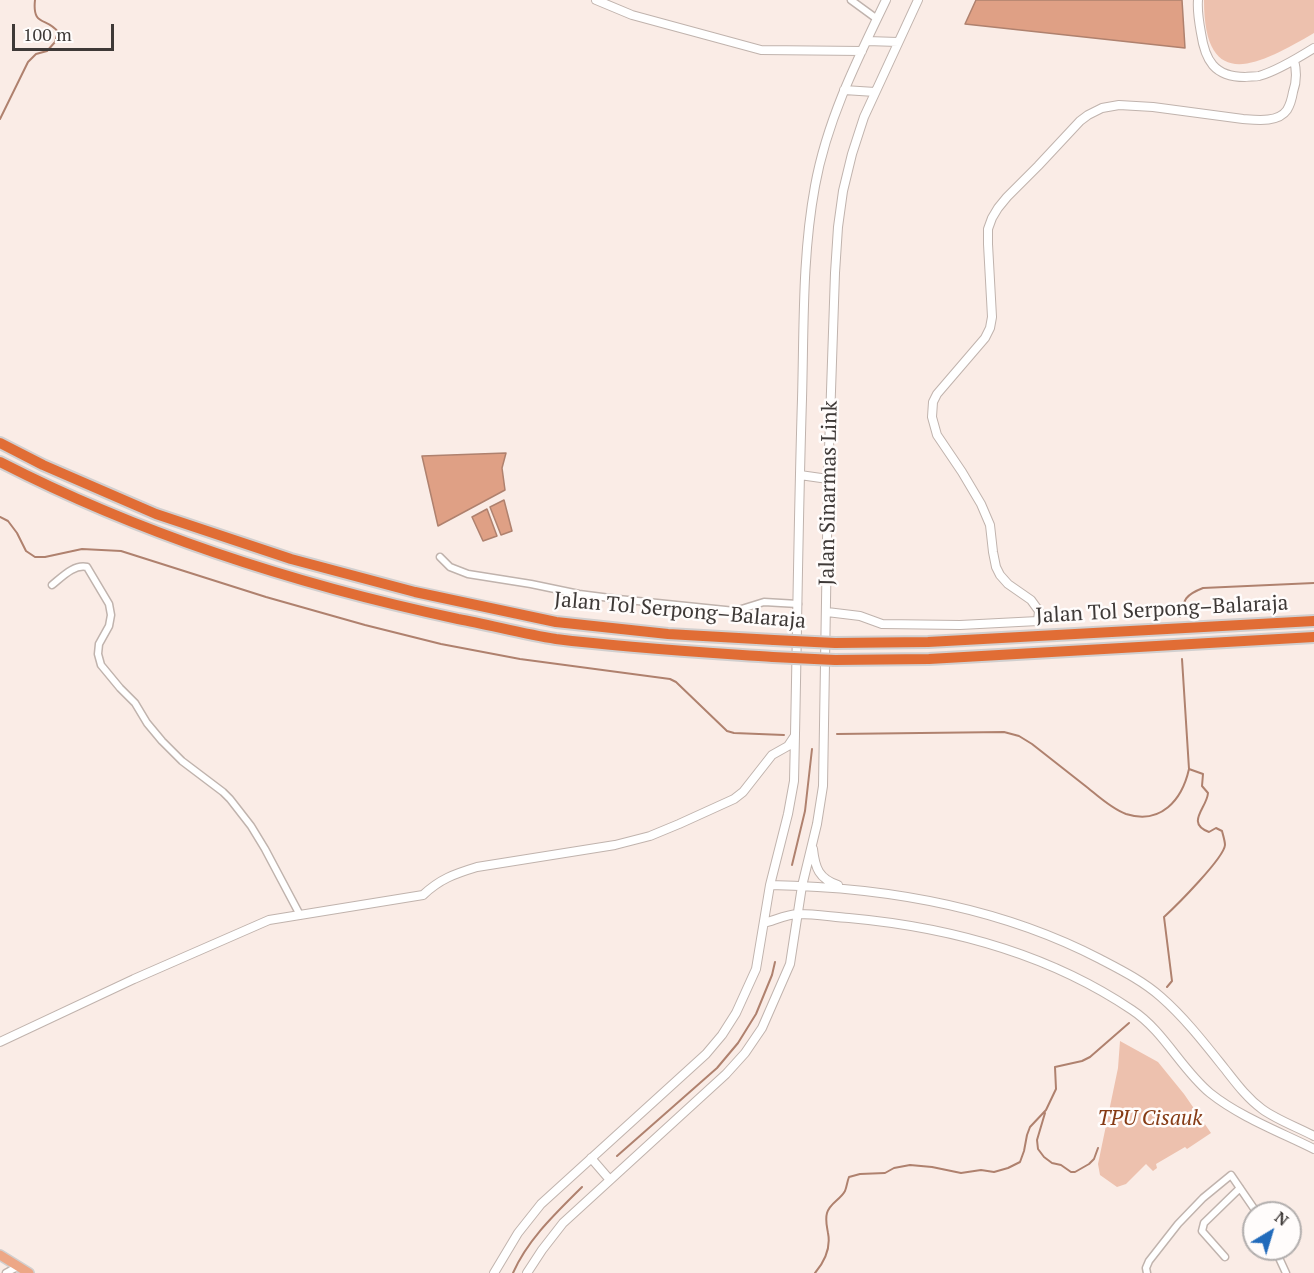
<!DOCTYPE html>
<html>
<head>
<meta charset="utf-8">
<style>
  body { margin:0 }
  #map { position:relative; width:1314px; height:1273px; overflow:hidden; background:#faece6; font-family:"PT Serif",serif }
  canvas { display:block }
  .north { position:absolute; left:1242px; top:1201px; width:60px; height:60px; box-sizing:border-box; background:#fffcfb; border:2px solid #b2aead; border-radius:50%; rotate:38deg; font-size:16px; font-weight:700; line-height:24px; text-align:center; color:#3e3937 }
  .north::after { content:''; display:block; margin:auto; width:21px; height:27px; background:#226bbb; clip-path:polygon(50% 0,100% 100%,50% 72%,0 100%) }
  .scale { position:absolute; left:12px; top:24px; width:102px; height:27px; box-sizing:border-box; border:3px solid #3e3937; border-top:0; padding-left:8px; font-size:18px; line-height:21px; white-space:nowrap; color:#3e3937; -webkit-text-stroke:4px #fffcfb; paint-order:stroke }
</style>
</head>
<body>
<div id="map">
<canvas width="1314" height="1273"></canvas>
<div class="north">N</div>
<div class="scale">100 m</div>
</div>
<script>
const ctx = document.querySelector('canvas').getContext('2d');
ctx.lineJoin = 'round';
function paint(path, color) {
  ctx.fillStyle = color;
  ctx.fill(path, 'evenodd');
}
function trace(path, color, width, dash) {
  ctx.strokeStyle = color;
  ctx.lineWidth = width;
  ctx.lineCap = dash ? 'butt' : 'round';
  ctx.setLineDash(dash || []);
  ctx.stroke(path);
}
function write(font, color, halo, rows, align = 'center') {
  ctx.font = font + ' "PT Serif",serif';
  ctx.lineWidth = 5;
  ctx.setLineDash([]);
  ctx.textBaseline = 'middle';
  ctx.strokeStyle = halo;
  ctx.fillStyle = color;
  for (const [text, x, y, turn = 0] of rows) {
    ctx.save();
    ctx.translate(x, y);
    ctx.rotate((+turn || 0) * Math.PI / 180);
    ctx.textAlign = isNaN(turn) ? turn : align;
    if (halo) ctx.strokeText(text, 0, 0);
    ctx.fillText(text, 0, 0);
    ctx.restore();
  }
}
paint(new Path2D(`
  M1204 0H1314V33C1259 65 1204 95 1204 0Z
  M1120 1041 1158 1062 1184 1094 1211 1133 1187 1149 1185 1147 1156 1164 1157 1168 1153 1171 1146 1164 1126 1184 1117 1187 1100 1175 1098 1164 1118 1068Z`), '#edc1ae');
const water = new Path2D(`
  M976 0H1182L1185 48 965 24Z
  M506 453 502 468 505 490 438 526 422 456Z
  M504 500 512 531 501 535 490 507Z
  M487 509 497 536 483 541 472 517Z`);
paint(water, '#dfa085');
trace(water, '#af816e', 1.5);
trace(new Path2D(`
  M0 119 28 62 36 54 47 51 55 42 58 32C47 17 32 27 35 0
  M0 517 8 521 17 533 26 551 35 557H45L82 549 121 551 266 597 365 625 441 644 520 659 670 679 676 682 727 731 734 733 784 735
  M1180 617C1184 599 1185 595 1203 588L1314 583
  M837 734 1004 732 1019 736 1032 744C1051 759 1069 773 1088 788 1099 797 1112 809 1126 814 1161 825 1182 800 1189 769L1182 659
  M792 865 805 811 812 749
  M1167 987 1172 981 1164 917C1176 906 1224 858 1225 845 1225 841 1223 835 1222 831L1216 828 1209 832C1185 823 1207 808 1208 793L1202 786 1203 774 1189 769
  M1045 1113 1037 1140 1038 1149 1044 1157 1052 1163 1061 1165 1071 1172H1075L1089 1164 1094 1159 1098 1148
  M617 1156 717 1068 738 1043 756 1014 772 975 775 962
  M513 1273C528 1239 556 1213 582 1187
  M815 1273C825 1261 831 1248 828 1233 827 1227 825 1220 827 1213 830 1203 840 1200 845 1191 847 1186 847 1182 849 1177L860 1174 885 1173 894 1168 910 1165 932 1167 961 1173 981 1170 994 1172 1008 1168 1020 1162 1024 1151 1027 1135 1030 1127 1046 1110 1056 1089 1055 1067 1082 1061 1090 1057 1129 1023`), '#af816e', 2);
const minor = new Path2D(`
  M851 0 877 19
  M440 557 450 567 468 574 531 584 579 594 618 599 735 611 764 602 798 604
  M52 585C62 577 74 564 87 567L109 604 111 615 109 626 99 644 98 654 101 665 120 688 135 703 147 723 162 741 182 761 223 792 230 799 251 826 265 849 300 915
  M1275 1249 1286 1273
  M1225 1257 1202 1231 1204 1223 1240 1188
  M6 1273 19 1266
  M1147 1273 1146 1268 1149 1261 1178 1224 1203 1198 1231 1175 1257 1213`);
const tertiary = new Path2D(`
  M596 0 632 15 761 50 862 51
  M1198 0C1197 11 1199 22 1201 33 1205 60 1214 77 1245 77 1249 76 1255 77 1259 76 1277 71 1298 58 1314 48
  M867 41 898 42
  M844 90 875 92
  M800 475 828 479
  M827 612 860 616 882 624 960 625 1038 621 1039 611 1031 600 1008 584 1000 575 996 567 993 552 990 525 981 504 962 472 937 435 932 417 933 402 937 394 985 338 990 328 992 317 988 244V229L992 218 998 208 1007 197 1038 166 1080 121 1088 115 1102 108 1119 105 1153 107 1243 119C1256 120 1278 123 1287 110 1290 105 1292 98 1293 92 1297 81 1297 72 1294 60
  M813 849C815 868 819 879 838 885
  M770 885C884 887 998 906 1100 959 1121 970 1143 981 1161 997 1185 1018 1205 1044 1225 1069 1236 1083 1247 1098 1262 1109 1277 1120 1297 1127 1314 1136
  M764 923C775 920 788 914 799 914 816 914 833 917 849 918 948 927 1049 954 1132 1010 1164 1031 1181 1069 1210 1093 1240 1117 1280 1132 1314 1149
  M0 1042 134 979 269 920 423 895C440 879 454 874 477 867L615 845 650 836 679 824 734 799 743 792 772 755 788 746 794 737
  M591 1158 610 1180
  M494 1273 518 1233 541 1204 706 1054 722 1035 736 1013 756 969 770 885 788 814 794 781C797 654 798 526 802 399 804 328 802 256 815 186 827 120 857 60 886 0
  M527 1273 542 1250 563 1223 726 1074 745 1053 762 1028 790 964 802 886 817 824 823 786 828 479 835 273 838 227 843 191 852 154 864 117 918 0`);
const primary = new Path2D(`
  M0 1255 29 1273`);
const motorway = new Path2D(`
  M0 443 43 465 156 514 291 559 415 592 556 622 668 634 774 640
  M0 462C142 535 302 586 458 619 491 625 523 634 556 639 628 648 700 652 773 657
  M835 643 928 642 1314 621
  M835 660 929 659 1314 637`);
trace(minor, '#c0b3ad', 9);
trace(tertiary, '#c0b3ad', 10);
trace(primary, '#d1cfcf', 12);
trace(motorway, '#d1cfcf', 14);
trace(minor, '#fff', 6);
trace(tertiary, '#fff', 8);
trace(primary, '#eda786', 9);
trace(motorway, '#e16d35', 10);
const motorwayBridge = new Path2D(`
  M774 640 835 643
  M773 657 835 660`);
trace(motorwayBridge, '#d1cfcf', 14, []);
trace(motorwayBridge, '#e16d35', 10);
write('21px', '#3e3937', '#fffcfb', [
  ["Jalan Sinarmas Link",829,493,-89],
  ["Jalan Tol Serpong–Balaraja",1162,610,-3],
  ["Jalan Tol Serpong–Balaraja",680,611,5]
]);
write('italic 21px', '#863b15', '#fffcfb', [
  ["TPU Cisauk",1150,1119]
]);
</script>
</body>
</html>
